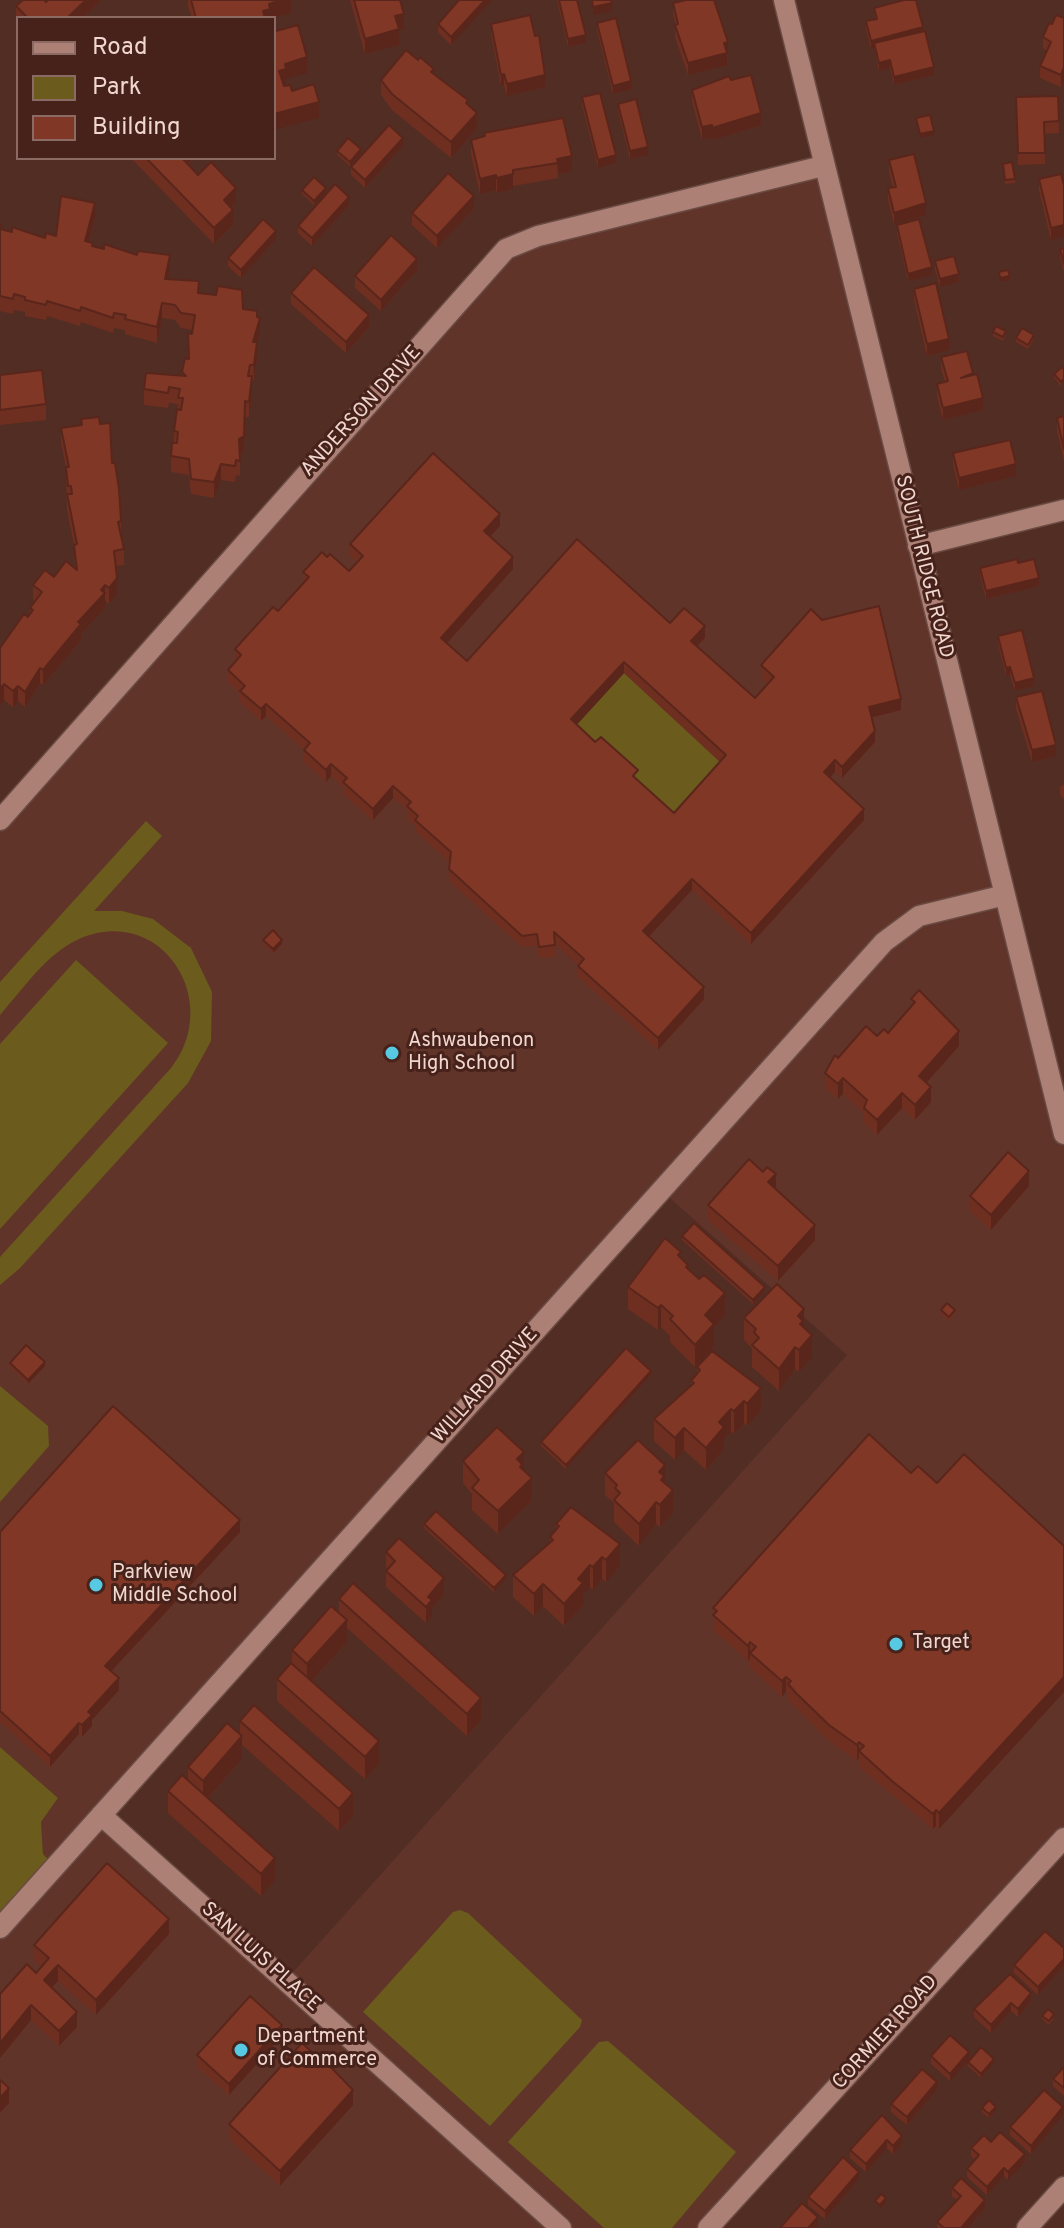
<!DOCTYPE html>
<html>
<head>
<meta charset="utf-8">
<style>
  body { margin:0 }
  #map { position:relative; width:1064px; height:2228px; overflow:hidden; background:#522d24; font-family:Overpass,sans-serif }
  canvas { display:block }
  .legend { position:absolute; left:16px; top:16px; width:260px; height:144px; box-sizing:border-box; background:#47221a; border:2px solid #8b6a63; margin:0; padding:10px 14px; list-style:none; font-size:24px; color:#f0d7d0 }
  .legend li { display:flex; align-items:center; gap:16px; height:40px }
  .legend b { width:40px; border:2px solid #8b6a63 }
</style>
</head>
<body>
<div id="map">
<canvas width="1064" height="2228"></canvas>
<ul class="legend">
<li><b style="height:10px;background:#ad8075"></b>Road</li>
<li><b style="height:22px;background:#6b5b1d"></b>Park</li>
<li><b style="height:22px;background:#803726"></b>Building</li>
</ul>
</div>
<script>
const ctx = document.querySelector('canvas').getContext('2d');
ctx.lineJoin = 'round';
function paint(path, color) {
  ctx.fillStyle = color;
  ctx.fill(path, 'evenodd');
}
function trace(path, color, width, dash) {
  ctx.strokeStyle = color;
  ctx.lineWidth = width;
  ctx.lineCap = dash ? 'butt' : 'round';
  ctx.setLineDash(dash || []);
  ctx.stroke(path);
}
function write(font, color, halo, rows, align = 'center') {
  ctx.font = font + ' Overpass,sans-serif';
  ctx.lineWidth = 6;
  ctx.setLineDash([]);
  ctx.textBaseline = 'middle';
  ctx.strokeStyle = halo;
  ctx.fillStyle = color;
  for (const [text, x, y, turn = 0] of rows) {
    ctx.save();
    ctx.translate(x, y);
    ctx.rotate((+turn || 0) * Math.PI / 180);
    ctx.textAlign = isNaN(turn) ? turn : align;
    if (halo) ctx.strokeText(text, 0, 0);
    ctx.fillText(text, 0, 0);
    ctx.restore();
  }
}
paint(new Path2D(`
  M823 166 1064 1114V1838L708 2228H0V1928L55 1866 43 1854 41 1822 58 1798 0 1747V820L506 249ZM662 1191 847 1355 286 1980 101 1815Z`), '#61342a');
paint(new Path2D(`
  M624 673 726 767 674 824 571 731Z
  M146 821 162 836 94 911H122L153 919 191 948 212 992 211 1041 188 1083 20 1268 0 1285V1257L171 1068C224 1001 161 903 79 939 47 953 23 989 0 1015V982Z
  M76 960 168 1043 0 1229V1044Z
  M0 1386 48 1426 49 1446 0 1502Z
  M0 1747 58 1798 41 1822 43 1854 55 1866 0 1928Z
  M460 1910 468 1913 582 2020 580 2027 490 2126 363 2012 453 1912Z
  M608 2041 736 2152 672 2228H604L508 2142 599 2042Z`), '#6b5b1d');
const minor = new Path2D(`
  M784 0 1064 1134
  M918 546 1064 510
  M0 820 506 249 538 236 823 166
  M101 1815 561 2228
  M0 1928 884 942 919 916 1005 895
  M708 2228 1064 1838
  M1027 2228 1064 2187`);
trace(minor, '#6a4b43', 23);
trace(minor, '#ad8075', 20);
paint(new Path2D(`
  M48 0H101L83 18H18V23L16 22V6L46 2Z
  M188 0H291V13L272 18H192L188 6Z
  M350 0H400L404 29 399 30V45L365 54Z
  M459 0 451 45 438 32V24Z
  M557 0H577L586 43 568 47Z
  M673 3 728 54 727 65 688 75 675 37 676 25 673 15Z
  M874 8 923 31 934 75 894 85 890 68 879 71 874 48 871 49 866 29V21L875 19Z
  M1064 18 1061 87 1040 78V66L1047 51 1043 48V37L1052 24Z
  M597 23 631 89 613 94 597 31Z
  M491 24 545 87 507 96 504 85 501 86 491 35Z
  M434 74 468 105 477 128 451 158 392 110 381 95V80Z
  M731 80 761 125 712 140V137L702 139 692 101V90Z
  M1058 96 1059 133 1045 134V164L1018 165 1016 97Z
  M582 97 616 163 598 168 582 105Z
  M618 104 648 155 630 159 618 111Z
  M563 118 572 171 558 174V178L513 186V189L497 193 496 190 480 194 471 155V140L484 137V133Z
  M403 146 365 188 351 175V167Z
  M337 151 361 153 350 166 337 155Z
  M131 158H193L188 164 198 175 236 203 232 208 233 225 214 244Z
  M889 160 926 215 894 224 888 200V188L893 187 889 172Z
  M1003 167 1015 179V183L1005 184Z
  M1039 179 1064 185V236L1051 240 1039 191Z
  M302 190 326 192 314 205 302 194Z
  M349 205 312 246 298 233V226Z
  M474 208 437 248 412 225V213Z
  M95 218 89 242 93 246 170 270 168 279 199 293 243 309 257 317 260 333 257 343V358L254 381 252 380V391L249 417H245L244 451 240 454V476L236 475 235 482 221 480 214 498 191 494 189 475 171 472V456L174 443V431L178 404 169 403 168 408 144 405V389L182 375V372L188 359 193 330 181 328 175 320 162 318 157 343 125 334V330L114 328 113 333 81 322 80 326 47 316 46 320 25 316V312L14 310 13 314 0 311V225L1 230 45 238 56 236Z
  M897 225 932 275 908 281 897 233Z
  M276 239 241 278 228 266V258Z
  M1064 248V272L1060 257V249Z
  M935 261 959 282 940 287 935 269Z
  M417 270 381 311 355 288V276Z
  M914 289 949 350 927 356 914 300Z
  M291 293 369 327 346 353 291 304Z
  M993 332 1006 335 1003 341 993 336Z
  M1016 338 1034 339 1028 349 1016 342Z
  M941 357 973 375 983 410 943 420 937 396V384L945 382 941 369Z
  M1064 370 1061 386 1054 378V374Z
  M0 375 46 404V420L0 425Z
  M1064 416V461L1057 430V418Z
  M81 419 100 424 112 463 121 521V536L124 549V565L116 566 117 594 109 604 105 600V608L81 634V640L43 685 40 683 25 707 18 701 13 707 4 700 0 648 30 614V608L35 602 33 600V585L75 568 74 545 67 510 66 467 61 443V428L81 425Z
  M953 453 1016 476 959 490 953 465Z
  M500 526 490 536 513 569 447 643 467 661 670 623 705 638 697 646 755 698 768 684 761 677V665L901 710 871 718 875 742 842 778 835 772 830 777 864 820 751 944 692 890 649 937 704 999 658 1050 578 977V965L555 944V957L539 958 537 946 522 947 449 881 450 863 415 831V826L407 818V810L393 798 373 820 343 794V787L331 776 326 782 304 762V750L266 716 261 721 240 702V693L228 682V670L236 661 235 649 278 611 303 583V572L327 557 349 571 357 562 350 556V544ZM624 673 720 762 674 813 577 724Z
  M1018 563 1039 586 986 599 980 576V568Z
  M998 636 1034 686 1015 691 1010 675 1006 676 998 644Z
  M1016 697 1056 756 1032 762 1016 709Z
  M1064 784V799L1060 795V787Z
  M263 940 282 944 273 953 263 944Z
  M911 999 959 1046 926 1083 931 1102 915 1120 902 1108 877 1135 864 1123V1113L843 1094 838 1099 825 1088V1073L838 1058 877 1036 888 1033 911 1007Z
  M1029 1186 991 1230 970 1211V1196Z
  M708 1205 815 1240 778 1281 708 1220Z
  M682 1236 765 1291 753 1304 682 1240Z
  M681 1258 725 1316 714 1327V1346L695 1367 670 1342V1336L661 1327 658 1330 628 1309V1287Z
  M941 1310 955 1314 949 1321 941 1314Z
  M744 1318 804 1328 812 1357 799 1372 795 1369 779 1391 752 1367V1348L744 1340Z
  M10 1363 45 1366 28 1384 10 1367Z
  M697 1367 761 1410 747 1426 744 1423 734 1434 731 1431 724 1439V1449L706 1470 684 1450 675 1460 654 1441V1419L691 1386V1381L697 1373Z
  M651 1375 566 1469 541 1446V1442Z
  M964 1454 939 1829 936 1826 933 1829 859 1767V1758L857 1761 829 1741 796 1708 788 1699V1694L786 1692 782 1697 750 1668V1658L748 1661 713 1630V1608L911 1473 937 1483Z
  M463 1461 524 1471 532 1500 498 1534 472 1510V1494L463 1483Z
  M605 1473 665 1483 673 1513 660 1527 656 1524 639 1546 614 1522V1503L605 1495Z
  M424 1524 506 1579 494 1592 424 1528Z
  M556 1524 620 1566 606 1582 602 1579 593 1590 590 1587 583 1595V1605L564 1626 543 1606 534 1616 513 1597V1575L550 1543V1537L556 1530Z
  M0 1532H240L111 1672 119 1690 92 1720V1726L82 1737 79 1734 50 1767 0 1722Z
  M386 1552 444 1594 432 1608V1616L426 1623 386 1587V1571L388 1569 386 1568Z
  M339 1599 481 1720 467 1736 347 1628V1642L312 1681 379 1763 365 1779 277 1701V1679L292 1663V1650L339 1613Z
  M240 1721 353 1816 339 1831 242 1745V1759L208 1798 275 1880 261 1896 168 1813V1791L188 1780V1767L240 1734Z
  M169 1934 96 2015 58 1981 52 1987 77 2027 59 2046 31 2020 4 2054 36 1973 41 1967 34 1960V1945Z
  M1064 1948V1966L1038 1995 1014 1973V1965Z
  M1010 1974 1031 2001 1018 2017 1011 2011 991 2033 974 2017V2009Z
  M1042 2016 1054 2018 1049 2025 1042 2019Z
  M282 2036 229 2095 197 2067V2055Z
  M969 2052 950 2081 931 2064V2056Z
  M968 2062 994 2063 981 2078 968 2066Z
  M1064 2067V2096L1053 2086V2079Z
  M937 2090 907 2125 891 2112V2104Z
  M353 2105 280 2186 229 2139V2124Z
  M982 2108 996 2111 989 2118 982 2112Z
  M882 2115 902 2144 893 2154 887 2148 866 2172 850 2158V2150Z
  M1063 2115 1031 2154 1010 2135V2127Z
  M991 2142 1025 2162 1008 2180 1004 2176 987 2195 967 2177V2169L975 2160 971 2156V2148Z
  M859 2179 825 2219 808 2205V2197Z
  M952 2188 985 2208 968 2228H937V2222L957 2200 952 2196Z`), '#6e2f21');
paint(new Path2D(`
  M86 0H101L83 18H67Z
  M281 0H291V13L272 18H263V11L269 4Z
  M485 0H492L451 45V37Z
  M612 3V11L593 15V7Z
  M404 14V29L399 30V45L365 54V39L395 16Z
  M923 27V34L874 43V48L871 49V41Z
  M586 35V43L568 47V39Z
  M728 42 727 65 688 75V63Z
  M307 57V73L286 79V84L279 86V71L285 64Z
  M890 60V68L879 71V63Z
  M934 67V75L894 85V77Z
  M1064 67V78L1061 87V75Z
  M504 74V85L501 86V75Z
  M545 75V87L507 96V84Z
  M631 81V89L613 94V86Z
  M319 102V118L274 130V114Z
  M477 113V128L451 158V142Z
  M761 113V125L712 140V128Z
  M712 125V137L702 139V127Z
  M934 131V135L920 138V134Z
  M403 138V146L365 188V180Z
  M648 147V155L630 159V151Z
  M361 149V153L350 166V162Z
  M616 155V163L598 168V160Z
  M572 156V171L558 174 557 159Z
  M180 158H193L180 171Z
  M513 174V189L497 193V178Z
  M496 175V190L480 194V179Z
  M236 188V203L224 215V200Z
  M326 188V192L314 205V201Z
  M474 196V208L437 248V236Z
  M349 197V205L312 246V238Z
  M95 203V218L85 256V241Z
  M926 203V215L894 224V213Z
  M233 210V225L214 244V228Z
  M1064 225V236L1051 240V228Z
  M276 231V239L241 278V270Z
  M170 255V270L165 294V279Z
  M417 259V270L381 311V300Z
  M932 267V275L908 281V274Z
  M959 274V282L940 287V279Z
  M1010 276V280L1000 282V278Z
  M162 303V318L157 343V327Z
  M369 315V327L346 353V342Z
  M260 318V333L257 343V358L254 381 253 342Z
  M949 339V350L927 356V344Z
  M252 376V391L249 417V402Z
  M983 398V410L943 420V408Z
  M245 401 244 451 239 454V439Z
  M221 464V480L214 498V482Z
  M1016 464V476L959 490V478Z
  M500 514V526L484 543V531Z
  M513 557V569L441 650V638Z
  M117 578V594L109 604V588Z
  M1039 578V586L986 599V591Z
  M105 585V608L81 634V640L43 685V670Z
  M705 626V638L691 652V641Z
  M624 662V673L571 731V719Z
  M1010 667V675L1006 676V668Z
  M40 668V683L25 707V692Z
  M1034 678V686L1015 691V683Z
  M4 684V700L0 705V689Z
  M18 686V701L13 707V691Z
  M901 699V710L869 718V707Z
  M266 704V716L261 721V709Z
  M875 731V742L842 778V767Z
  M1056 745V756L1032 762V750Z
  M835 760V772L824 784V772Z
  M331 764V776L326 782V770Z
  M393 786V798L373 820V809Z
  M864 809V820L751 944V933Z
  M692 879V890L643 943V931Z
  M282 940V944L273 953V949Z
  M704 987V999L658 1050V1038Z
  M959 1031V1046L919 1091V1076Z
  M843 1078V1094L838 1099V1084Z
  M931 1087V1102L915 1120V1105Z
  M902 1093V1108L877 1135V1120Z
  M1029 1171V1186L991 1230V1215Z
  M776 1174V1189L768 1182Z
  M815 1225V1240L778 1281V1266Z
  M765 1287V1291L753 1304V1300Z
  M725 1293V1316L714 1327V1346L695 1367V1345L705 1315Z
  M661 1305V1327L658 1330V1308Z
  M804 1309V1331L803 1333 798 1316Z
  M812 1335V1357L799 1372V1350Z
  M795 1347V1369L779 1391V1369Z
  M45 1362V1366L28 1384V1380Z
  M651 1371V1375L566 1469V1465Z
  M761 1388V1410L747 1426V1404Z
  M744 1401V1423L734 1434V1411Z
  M731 1409V1431L724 1439V1449L706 1470V1448L719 1422Z
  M684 1428V1450L675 1460V1438Z
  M524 1452V1474L522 1476 517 1459Z
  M665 1465V1487L664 1488 659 1472Z
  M532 1478V1500L498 1534V1511Z
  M673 1490V1513L660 1527V1505Z
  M656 1502V1524L639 1546V1524Z
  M240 1520V1532L105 1678V1666Z
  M620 1544V1566L606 1582V1560Z
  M602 1557V1579L593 1590V1567Z
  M590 1565V1587L583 1595V1605L564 1626V1604L578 1579Z
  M506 1575V1579L494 1592V1588Z
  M444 1578V1594L432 1608V1616L426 1623V1607L428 1597Z
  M543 1584V1606L534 1616V1594Z
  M347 1620V1642L307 1686V1664Z
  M750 1642V1658L748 1661V1646Z
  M786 1677V1692L782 1697V1681Z
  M1064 1677V1692L939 1829V1813Z
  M119 1678V1690L92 1720V1726L82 1737V1725L88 1712Z
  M481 1698V1720L467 1736V1714Z
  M79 1723V1734L50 1767V1756Z
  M242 1736V1759L203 1803V1781Z
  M379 1741V1763L365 1779V1757Z
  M859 1742V1758L857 1761V1745Z
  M353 1793V1816L339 1831V1809Z
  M936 1810V1826L933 1829V1814Z
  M275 1858V1880L261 1896V1874Z
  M169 1919V1934L96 2015V2000Z
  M1064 1959V1966L1038 1995V1987Z
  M58 1965V1981L44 1995V1980Z
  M1031 1993V2001L1018 2017V2009Z
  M1011 2003V2011L991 2033V2025Z
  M31 2005V2020L0 2058V2043Z
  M77 2012V2027L59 2046V2031Z
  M282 2025V2036L229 2095V2084Z
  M969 2052V2060L950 2081V2074Z
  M994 2059V2063L981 2078V2074Z
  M937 2082V2090L907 2125V2117Z
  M9 2088V2103L0 2113V2098Z
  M353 2090V2105L280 2186V2171Z
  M996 2107V2111L989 2118V2114Z
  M1063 2107V2115L1031 2154V2146Z
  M902 2136V2144L893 2154V2146Z
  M887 2140V2148L866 2172V2164Z
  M1025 2154V2162L1008 2180V2172Z
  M1004 2168V2176L987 2195V2187Z
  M859 2172V2179L825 2219V2211Z
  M886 2198V2202L880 2209V2205Z
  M985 2200V2208L968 2228H961Z
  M818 2217V2225L815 2228H808Z`), '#5a261b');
const building = new Path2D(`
  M23 0H44L46 2 48 0H86L67 18H28L16 6Z
  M191 0H281L269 4 270 9 263 11 265 18H220L219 17 214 18H196Z
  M354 0H400L404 14 395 16 399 29 365 39Z
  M459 0H485L451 37 438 24Z
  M559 0H577L586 35 568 39Z
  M592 0H611L612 3 593 7Z
  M686 0H714L728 42 724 43 727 53 688 63 675 25 678 24 673 3Z
  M904 0H916L923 27 871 41 866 21 877 19 874 8Z
  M530 15 535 36 539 35 545 75 507 84 504 74 501 75 491 24Z
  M1056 15 1064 18V67L1061 75 1040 66 1051 42 1043 37 1049 23 1052 24Z
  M616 18 631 81 613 86 597 23Z
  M274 25 276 31 298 25 307 57 285 64 286 69 279 71 284 86 290 85 292 91 314 84 319 102 274 114Z
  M925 31 934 67 894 77 890 60 879 63 874 43Z
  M406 50 418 60 420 57 434 69 431 72 468 100 466 103 477 113 451 142 392 94 381 80Z
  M751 75 761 113 712 128V125L702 127 692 90 729 76 731 80Z
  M600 93 616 155 598 160 582 97Z
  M1058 96 1059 121 1044 122 1045 153H1018L1016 97Z
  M636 99 648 147 630 151 618 104Z
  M930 115 934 131 920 134 916 118Z
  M563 118 572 156 557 159 558 163 513 170V174L497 178 496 175 480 179 471 140 485 136 484 133Z
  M389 125 403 138 365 180 351 167Z
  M348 138 361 149 350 162 337 151Z
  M914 154 926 203 894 213 888 188 896 187 889 160Z
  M146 158H182L198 175 211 162 236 188 224 200 233 210 214 228Z
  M1012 162 1015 179 1005 180 1003 164Z
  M448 173 474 196 437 236 412 213Z
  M1061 174 1064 185V225L1051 228 1039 179Z
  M314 177 326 188 314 201 302 190Z
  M335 184 349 197 312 238 298 226Z
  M61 196 95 203 85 241 93 243 92 246 104 249V244L137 255 138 251 170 255 165 279 199 281 198 293 216 295 218 286 242 290 243 309 257 311V317L260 318 253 342H257L254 365H250L248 376H252L249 402 245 401 244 436 239 439 240 461 236 460 235 466 221 464 214 482 191 479 189 459 171 456 172 443H177L178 432 174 431 177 409 181 410 183 398H178L180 389 169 387 168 393 144 389 146 373 186 376 182 372 185 358 189 359 188 333 192 334 195 315 181 313 175 305 162 303 157 327 125 319 126 315 114 313 113 318 81 307 80 311 47 301 46 305 25 300V297L14 294 13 299 0 296V225H1L0 229 12 232V227L45 238 46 233 56 236Z
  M263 219 276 231 241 270 228 258Z
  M919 219 932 267 908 274 897 225Z
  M391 235 417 259 381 300 355 276Z
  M1064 248V264L1060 249Z
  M954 256 959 274 940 279 935 261Z
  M314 267 369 315 346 342 291 293Z
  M1008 270 1010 276 1000 278 999 272Z
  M936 283 949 339 927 344 914 289Z
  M996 326 1006 331 1003 337 993 332Z
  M1022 328 1034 335 1028 345 1016 338Z
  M967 351 973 373 961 378 977 374 983 398 943 408 937 384 948 381 941 357Z
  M1062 367 1064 370V379L1061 382 1054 374Z
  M42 370 46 404 0 410V375Z
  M1064 416V449L1057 418Z
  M99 417 100 424 110 423 112 463H115L119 489 121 521 118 522 124 549 114 551 117 578 109 588 105 585 101 590 105 593 78 622 81 624 43 670 40 668 25 692 18 686 13 691 4 684 0 689V648L24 614 28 617 33 610 30 608 42 592 33 585 45 570 54 577 66 561 77 570 74 545 77 544 67 494H72L71 486H68L66 467H69L61 428 82 425 81 419Z
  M1010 440 1016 464 959 478 953 453Z
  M433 453 500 514 484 531 513 557 441 638 467 661 577 539 670 623 684 608 705 626 691 641 755 698 774 677 761 665 811 609 822 620 879 606 901 699 869 707 875 731 842 767 835 760 824 772 864 809 751 933 692 879 643 931 704 987 658 1038 578 966 584 959 554 932 555 945 539 947 537 934 522 936 449 869 451 852 415 820 418 816 407 806 411 802 393 786 373 809 343 782 347 778 331 764 326 770 304 750 310 743 266 704 261 709 240 691 245 686 228 670 241 655 235 649 273 607 278 611 309 577 303 572 322 552 327 557 330 554 349 571 363 556 350 544ZM624 662 726 755 674 813 633 776 638 770 601 737 595 742 571 719Z
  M1017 559 1018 563 1034 559 1039 578 986 591 980 568Z
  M1022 630 1034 678 1015 683 1010 667 1006 668 998 636Z
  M1042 691 1056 745 1032 750 1016 697Z
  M273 930 282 940 273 949 263 940Z
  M919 990 959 1031 919 1076 931 1087 915 1105 902 1093 877 1120 864 1108 867 1100 843 1078 838 1084 825 1073 835 1055 838 1058 866 1026 877 1036 884 1029 888 1033 915 1002 911 999Z
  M1008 1152 1029 1171 991 1215 970 1196Z
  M749 1159 763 1172 767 1167 776 1174 768 1182 815 1225 778 1266 708 1205Z
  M694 1223 765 1287 753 1300 682 1236Z
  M665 1238 681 1252 678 1255 688 1265 686 1267 699 1279 704 1275 725 1293 705 1315 714 1324 695 1345 670 1319 673 1316 661 1305 658 1308 628 1287Z
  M777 1284 804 1309 798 1316 803 1321 800 1324 812 1335 799 1350 795 1347 779 1369 752 1345 759 1338 754 1332 756 1329 744 1318Z
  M947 1303 955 1310 949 1317 941 1310Z
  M26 1345 45 1362 28 1380 10 1363Z
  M626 1348 651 1371 566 1465 541 1442Z
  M712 1351 761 1388 747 1404 744 1401 734 1411 731 1409 719 1422 724 1427 706 1448 684 1428 675 1438 654 1419 694 1383 691 1381 700 1370 697 1367Z
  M113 1406 240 1520 105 1666 119 1678 88 1712 92 1715 82 1725 79 1723 50 1756 0 1711V1532Z
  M497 1427 524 1452 517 1459 522 1464 520 1467 532 1478 498 1511 472 1488 479 1480 463 1461Z
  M869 1434 911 1473 918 1466 937 1483 964 1454 1064 1546V1677L939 1813 936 1810 933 1814 892 1781 859 1751 864 1746 859 1742 857 1745 829 1725 796 1693 788 1684 791 1681 786 1677 782 1681 750 1653 756 1647 750 1642 748 1646 713 1615 717 1611 713 1608Z
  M638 1440 665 1465 659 1472 664 1476 661 1480 673 1490 660 1505 656 1502 639 1524 614 1500 620 1493 615 1488 617 1485 605 1473Z
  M571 1507 620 1544 606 1560 602 1557 593 1567 590 1565 578 1579 583 1583 564 1604 543 1584 534 1594 513 1575 553 1540 550 1537 559 1526 556 1524Z
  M436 1511 506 1575 494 1588 424 1524Z
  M399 1538 444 1578 428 1597 432 1600 426 1607 386 1571 395 1561 386 1552Z
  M353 1583 481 1698 467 1714 339 1599Z
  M331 1606 347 1620 307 1664 292 1650Z
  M291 1663 379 1741 365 1757 277 1679Z
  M254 1705 353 1793 339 1809 240 1721Z
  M227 1723 242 1736 203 1781 188 1767Z
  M182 1775 275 1858 261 1874 168 1791Z
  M107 1863 169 1919 96 2000 58 1965 44 1980 77 2012 59 2031 31 2005 0 2043V1994L27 1964 36 1973 49 1958 34 1945Z
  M1045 1931 1064 1948V1959L1038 1987 1014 1965Z
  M1010 1974 1031 1993 1018 2009 1011 2003 991 2025 974 2009Z
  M250 1996 282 2025 229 2084 197 2055Z
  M1048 2009 1054 2014 1049 2021 1042 2016Z
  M950 2035 969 2052 950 2074 931 2056Z
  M302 2043 316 2056 318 2054 353 2090 280 2171 229 2124Z
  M981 2047 994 2059 981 2074 968 2062Z
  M1064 2067V2088L1053 2079Z
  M922 2069 937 2082 907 2117 891 2104Z
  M0 2080 9 2088 0 2098Z
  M1044 2090 1063 2107 1031 2146 1010 2127Z
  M989 2100 996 2107 989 2114 982 2108Z
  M882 2115 902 2136 893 2146 887 2140 866 2164 850 2150Z
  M1000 2132 1025 2154 1008 2172 1004 2168 987 2187 967 2169 979 2155 971 2148 984 2135 991 2142Z
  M843 2157 859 2172 825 2211 808 2197Z
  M961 2178 985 2200 961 2228H944L937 2222 961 2196 952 2188Z
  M881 2194 886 2198 880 2205 875 2201Z
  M802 2203 818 2217 808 2228H780Z`);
paint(building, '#803726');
trace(building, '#5a261b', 2);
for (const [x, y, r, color] of [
  [392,1053,8,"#57c9e2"],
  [96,1585,8,"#57c9e2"],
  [896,1644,8,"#57c9e2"],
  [241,2050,8,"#57c9e2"]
]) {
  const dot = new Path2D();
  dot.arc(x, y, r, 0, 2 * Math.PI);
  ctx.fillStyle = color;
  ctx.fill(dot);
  trace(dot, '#47221a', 3);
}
write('20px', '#f0d7d0', '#47221a', [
  ["ANDERSON DRIVE",362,412,-48],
  ["SOUTH RIDGE ROAD",923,567,76],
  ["WILLARD DRIVE",486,1386,-48],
  ["SAN LUIS PLACE",260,1958,42],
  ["CORMIER ROAD",886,2033,-48]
]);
write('20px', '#f0d7d0', '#47221a', [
  ["Ashwaubenon",408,1042],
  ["High School",408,1065],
  ["Parkview",112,1574],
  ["Middle School",112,1597],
  ["Target",912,1644],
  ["Department",257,2038],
  ["of Commerce",257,2061]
], 'left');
</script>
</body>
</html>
